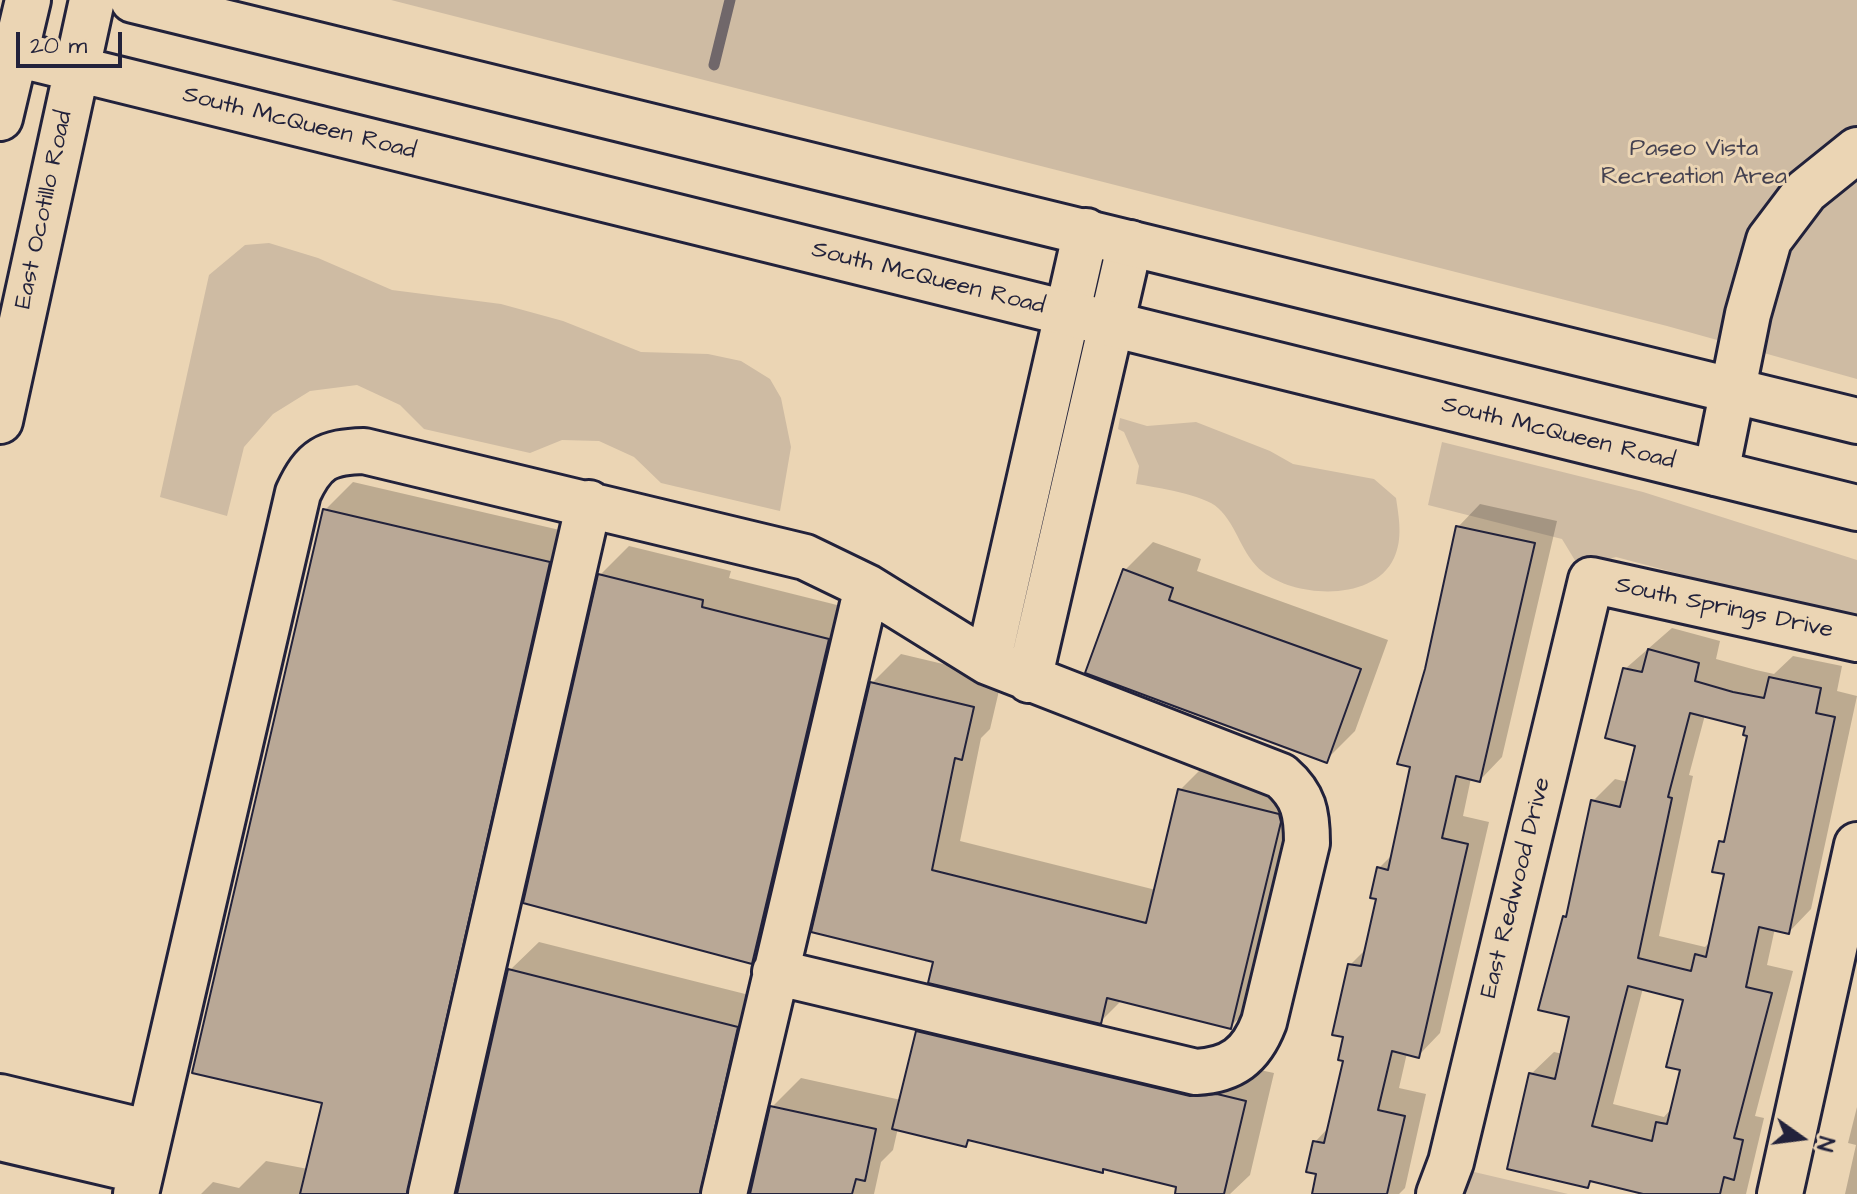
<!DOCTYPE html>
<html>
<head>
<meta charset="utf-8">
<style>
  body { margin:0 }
  #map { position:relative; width:1857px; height:1194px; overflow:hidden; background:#ebd5b4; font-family:"Architects Daughter",sans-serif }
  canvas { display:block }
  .north { position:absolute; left:1761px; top:1098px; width:80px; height:80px; -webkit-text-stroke:6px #ebd5b4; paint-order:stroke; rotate:104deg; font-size:22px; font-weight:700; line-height:32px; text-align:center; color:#22223b }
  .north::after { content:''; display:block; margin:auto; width:28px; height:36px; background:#22223b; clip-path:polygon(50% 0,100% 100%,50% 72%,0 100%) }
  .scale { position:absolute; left:16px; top:32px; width:106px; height:36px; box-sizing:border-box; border:4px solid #22223b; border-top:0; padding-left:10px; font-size:24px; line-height:28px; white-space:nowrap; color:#22223b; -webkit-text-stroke:6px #ebd5b4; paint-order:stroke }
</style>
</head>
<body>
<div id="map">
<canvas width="1857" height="1194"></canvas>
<div class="north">N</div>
<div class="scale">20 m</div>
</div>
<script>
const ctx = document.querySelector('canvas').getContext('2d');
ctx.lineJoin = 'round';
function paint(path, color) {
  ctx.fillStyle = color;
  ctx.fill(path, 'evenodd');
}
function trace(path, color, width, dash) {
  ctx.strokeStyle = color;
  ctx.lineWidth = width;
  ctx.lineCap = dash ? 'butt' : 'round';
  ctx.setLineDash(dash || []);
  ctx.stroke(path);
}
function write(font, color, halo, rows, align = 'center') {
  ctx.font = font + ' "Architects Daughter",sans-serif';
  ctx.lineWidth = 6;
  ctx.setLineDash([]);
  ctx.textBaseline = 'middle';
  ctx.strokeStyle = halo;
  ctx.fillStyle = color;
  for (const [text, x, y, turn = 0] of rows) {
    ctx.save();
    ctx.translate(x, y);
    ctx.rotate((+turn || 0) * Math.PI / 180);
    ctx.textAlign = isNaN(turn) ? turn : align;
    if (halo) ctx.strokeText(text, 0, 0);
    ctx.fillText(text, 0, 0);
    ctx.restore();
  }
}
paint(new Path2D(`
  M391 0H1857V379L1667 326Z
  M269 243 318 258 392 290 501 304 563 321 641 352 708 354 741 361 770 379 781 398 791 447 780 511 661 483 634 457 599 441 562 440 530 453 424 429 400 405 357 385 310 391 273 414 244 447 227 516 160 497 209 275 245 245Z
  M1120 418 1147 426 1196 422 1270 451 1293 464 1374 479 1396 498C1399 518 1403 539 1394 558 1374 602 1296 598 1263 572 1241 555 1238 526 1218 508 1205 495 1155 487 1136 484L1139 466 1124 432 1118 429Z
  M1442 442 1643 492 1857 560V621L1616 557 1579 567 1562 539 1428 505Z
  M1470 1171 1568 1194H1464Z`), '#cebba3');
paint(new Path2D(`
  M353 482 577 534 416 1194H201L213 1182 239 1188 266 1161 308 1169 325 1101V510Z
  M1480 504 1557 521 1502 757 1480 780 1471 778 1463 816 1489 822 1440 1033 1418 1056 1407 1053 1399 1088 1426 1094 1405 1188 1399 1194H1314L1318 1172 1315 1142 1330 1126 1345 1059 1350 965 1367 948 1378 898 1379 868 1394 853 1427 670 1458 527Z
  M1153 542 1201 559 1197 571 1388 640 1355 731 1326 760 1124 571Z
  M629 546 731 571 729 578 857 610 780 933 751 961 600 575Z
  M1672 628 1720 641 1716 659 1756 670 1774 674 1793 656 1842 666 1837 691 1857 696 1811 909 1789 932 1775 928 1767 965 1793 971 1755 1116 1764 1118 1746 1194H1651L1593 1180 1587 1186 1531 1074 1554 1052 1563 1054 1571 1016 1565 917 1569 913 1593 801 1615 779 1628 782 1638 745 1625 669ZM1705 715 1747 726 1749 734 1727 836 1721 842 1726 872 1711 941 1705 947 1659 936 1693 776 1689 775ZM1643 988 1685 998 1682 1069 1672 1108 1664 1117 1613 1104Z
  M901 654 1002 678 990 729 981 738 960 841 1156 890 1180 790 1209 761 1307 786 1259 998 1230 1027 1122 1000 1100 1022 935 960 872 683Z
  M539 942 765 999 747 1190H753L772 1107 801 1078 901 1100 918 1032 946 1003 1274 1073 1250 1175 1230 1194H1183L1179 1186 1105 1168 1102 1171 971 1139 965 1145 898 1128 893 1150 881 1162 874 1194H459L510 970Z
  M1857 1107V1194H1845L1856 1145 1848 1143Z`), '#0003');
trace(new Path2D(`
  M714 65 730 0`), '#70676a', 11);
const building = new Path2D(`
  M323 509 550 562 407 1194H300L322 1103 192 1073Z
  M1456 526 1535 543 1480 782 1456 776 1442 838 1468 844 1419 1058 1392 1051 1378 1110 1405 1116 1387 1194H1312L1316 1174 1306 1172 1313 1141 1324 1143 1343 1061 1338 1060 1343 1037 1332 1035 1348 964 1361 966 1376 899 1370 898 1377 867 1388 870 1410 767 1397 764 1425 669Z
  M1123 569 1173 588 1169 600 1361 669 1327 763 1085 673Z
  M598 574 703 600 702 607 829 639 752 964 523 903Z
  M1648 649 1699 663 1695 681 1733 692 1764 698 1769 677 1821 688 1816 713 1835 717 1789 934 1759 927 1746 987 1772 993 1734 1138 1743 1140 1734 1180 1724 1177 1720 1194H1643L1590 1181 1588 1188 1507 1169 1529 1073 1555 1079 1569 1017 1538 1010 1563 916 1566 917 1591 800 1620 807 1635 746 1605 738 1623 668 1642 672ZM1690 713 1745 727 1743 735 1747 736 1724 842 1719 841 1712 872 1724 874 1706 957 1695 954 1691 971 1638 958 1672 798 1668 797ZM1628 986 1683 1000 1666 1067 1680 1070 1667 1124 1656 1122 1652 1141 1592 1126Z
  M870 682 974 707 962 760 955 758 932 870 1146 923 1178 789 1279 814 1281 822 1231 1029 1107 998 1101 1024 928 983 933 962 811 932Z
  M508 969 738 1027 700 1194H457Z
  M916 1031 1190 1096 1217 1094 1246 1101 1224 1194H1175L1176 1187 1103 1169V1173L968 1140 966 1147 892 1129Z
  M770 1106 876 1129 865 1181 856 1179 852 1194H750Z`);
paint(building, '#b9a896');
trace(building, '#22223b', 2);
const minor = new Path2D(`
  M1716 473 1748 314 1769 240 1806 191 1857 150
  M988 662 1086 231
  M1029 680 1130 243
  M0 1097 150 1133
  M0 1138 141 1171
  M136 1194 298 493C314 459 326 452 364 451L805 557 867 587 988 662 1281 776C1304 796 1307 813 1307 843L1264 1022C1251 1056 1232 1070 1196 1072L775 972
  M431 1194 589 503
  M724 1194 867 587
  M1439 1194 1451 1162 1591 580 1857 639
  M1780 1194 1857 845`);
const major = new Path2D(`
  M133 0 1857 421
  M0 50 1857 508
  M0 118 28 0
  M0 421 92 0`);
trace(minor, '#22223b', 50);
trace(major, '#22223b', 50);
trace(minor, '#ebd5b4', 44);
trace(major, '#ebd5b4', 44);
write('24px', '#22223b', '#ebd5b4', [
  ["South McQueen Road",299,124,14],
  ["East Ocotillo Road",45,210,-78],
  ["South McQueen Road",928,279,14],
  ["South McQueen Road",1558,434,14],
  ["South Springs Drive",1724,609,12],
  ["East Redwood Drive",1517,888,-76]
]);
write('24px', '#444150', '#ebd5b4', [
  ["Paseo Vista",1694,150],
  ["Recreation Area",1694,178]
]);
</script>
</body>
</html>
